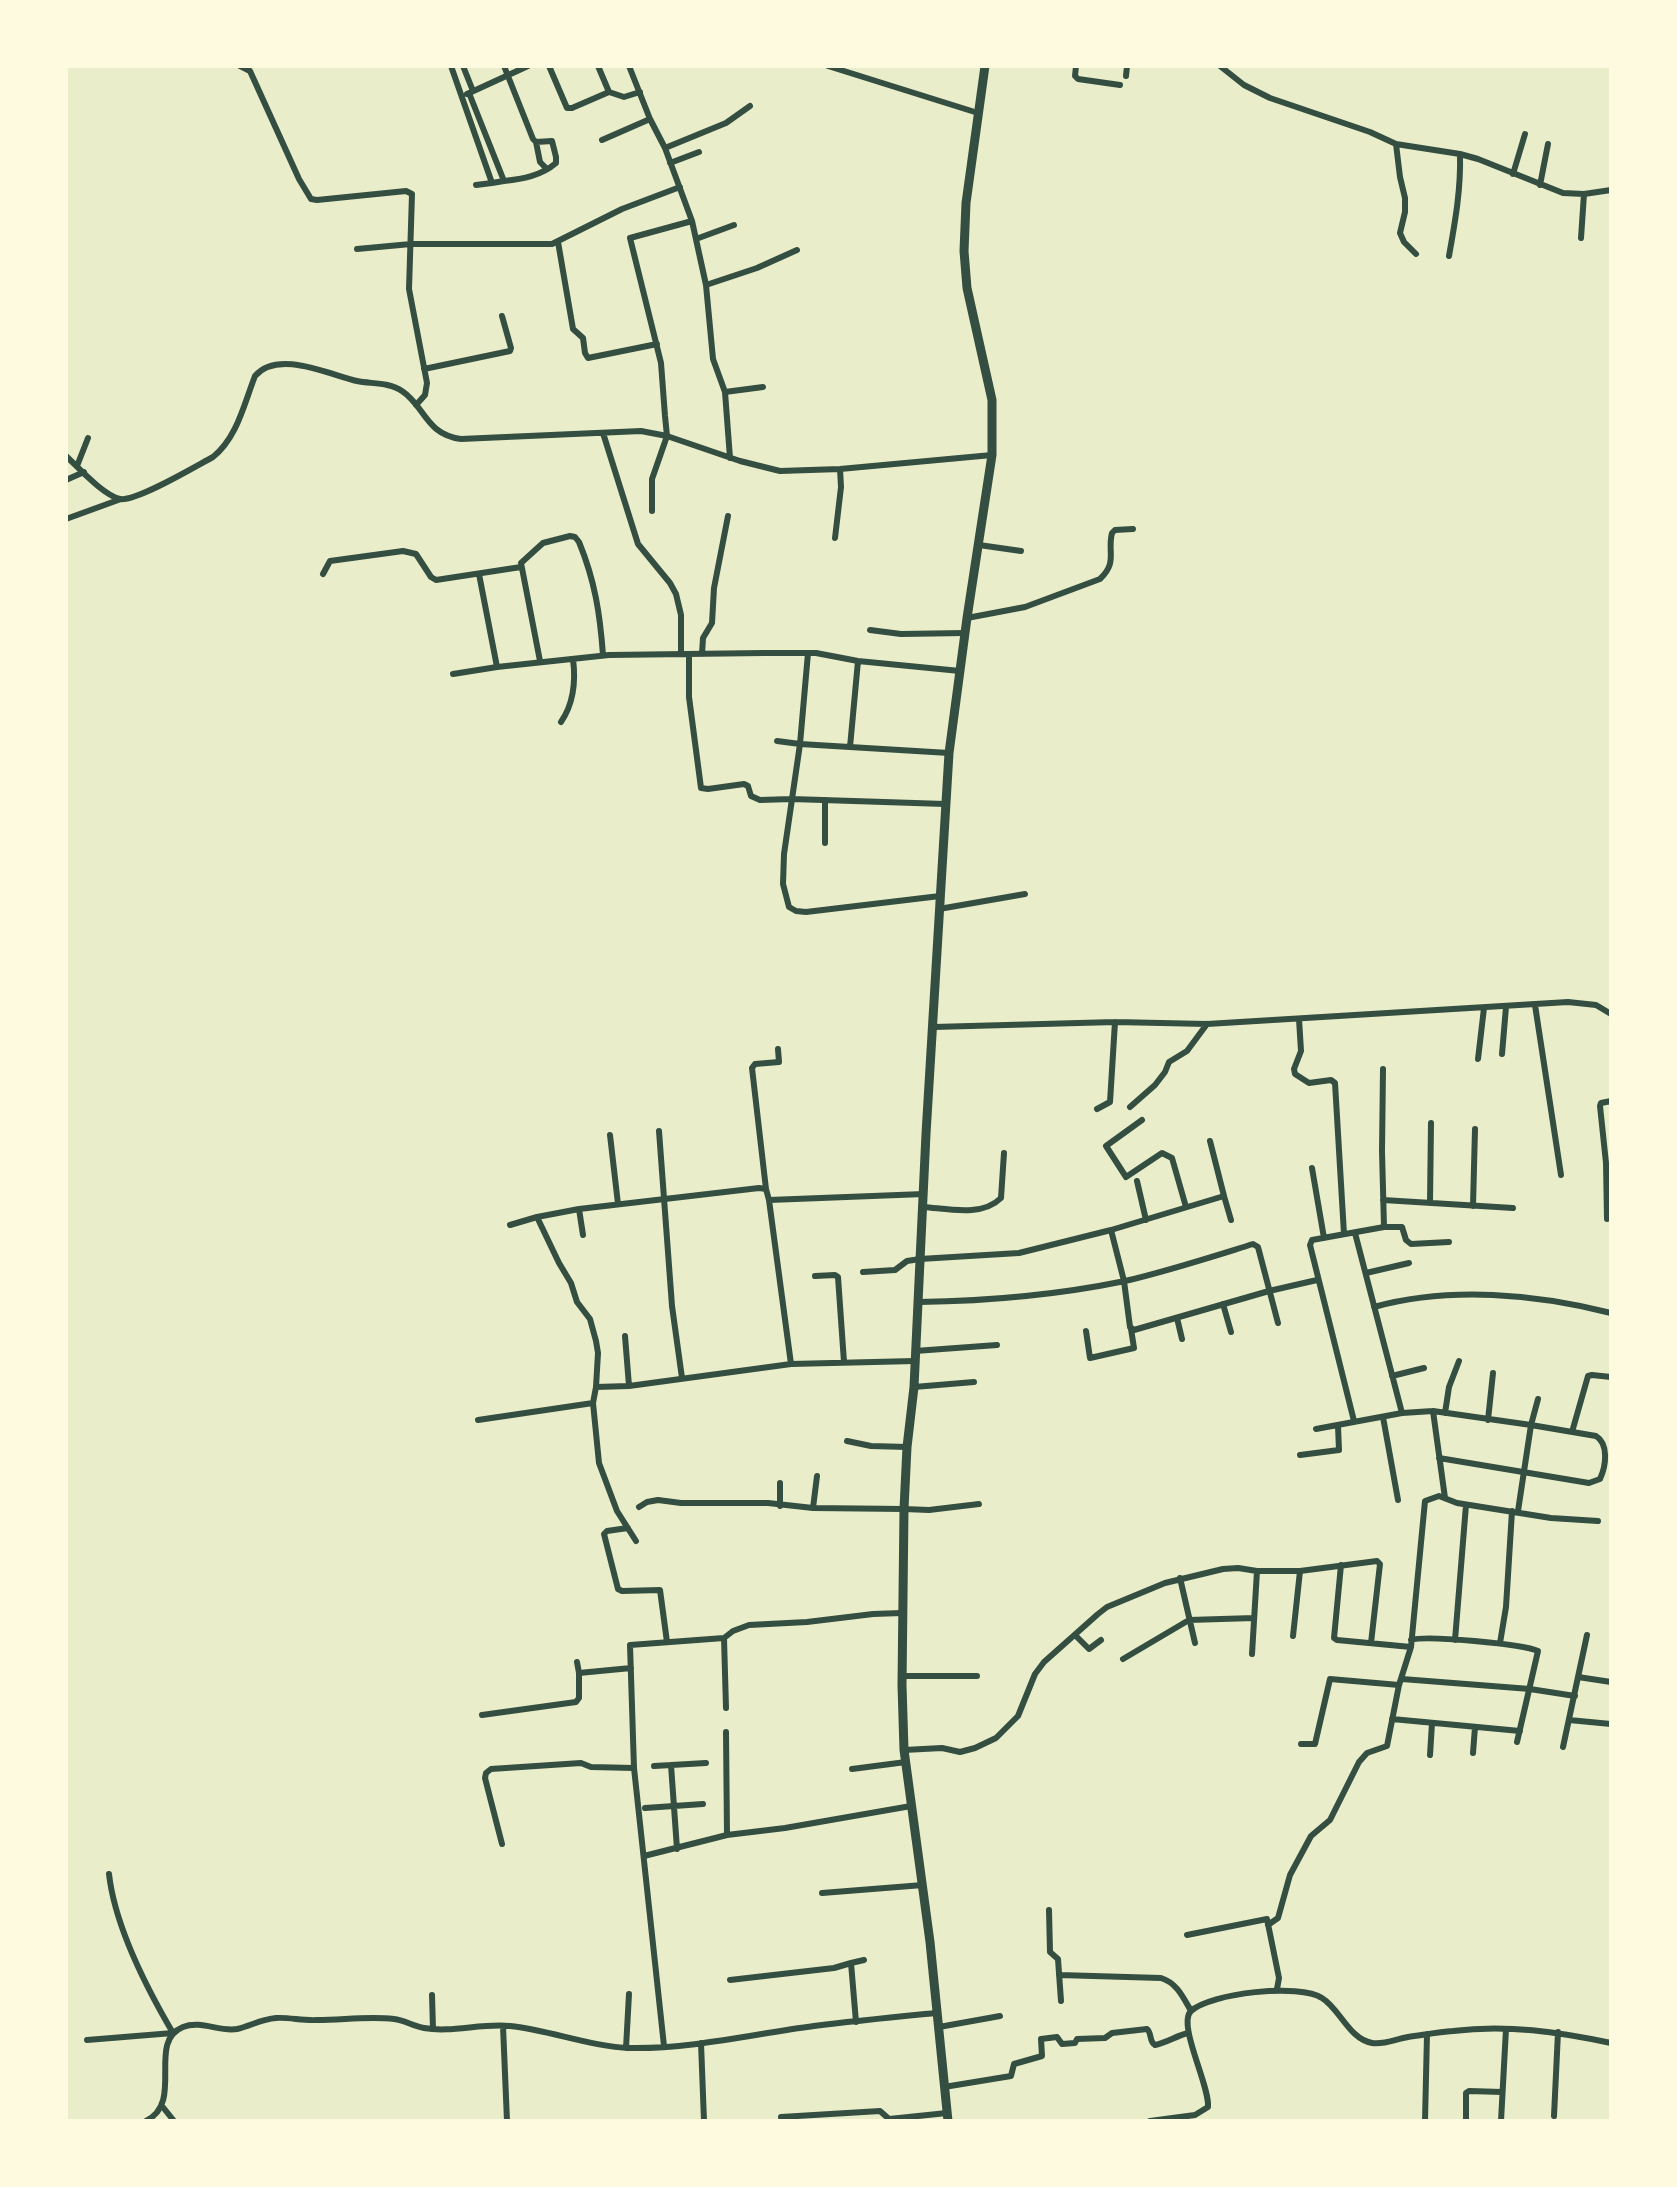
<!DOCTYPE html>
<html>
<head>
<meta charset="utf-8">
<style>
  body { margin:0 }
  #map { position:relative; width:1677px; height:2187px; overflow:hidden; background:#e9edc9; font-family:"Source Sans 3",sans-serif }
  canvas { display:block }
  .frame { position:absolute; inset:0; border:68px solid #fefae0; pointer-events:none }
</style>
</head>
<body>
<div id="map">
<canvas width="1677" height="2187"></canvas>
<div class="frame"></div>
</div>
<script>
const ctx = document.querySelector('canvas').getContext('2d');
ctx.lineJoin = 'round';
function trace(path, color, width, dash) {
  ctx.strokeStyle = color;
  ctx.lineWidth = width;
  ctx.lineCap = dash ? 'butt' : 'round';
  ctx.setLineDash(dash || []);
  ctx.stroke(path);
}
trace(new Path2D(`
  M240 66 250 71 299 179 311 199 317 200 406 191 412 194 409 289 427 383 425 395 416 405
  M451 66 492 183 504 181 469 93
  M463 66 473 91
  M504 66 533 139 536 142 552 141 556 157V163C541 176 522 179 504 181
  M549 66 567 108H572L609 92
  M598 66 609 92 624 97 640 92
  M629 66 650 119 665 148 692 221 706 285 713 359 725 392 730 458
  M828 66 978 113
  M1076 66 1075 76 1078 79 1120 85
  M1220 66 1244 85 1270 98 1370 132 1396 144 1460 154 1478 159 1563 193 1584 194 1611 190
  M1126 76 1127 66
  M467 94 528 66
  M602 140 650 119
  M536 142 540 162 546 168
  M1396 144 1400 177 1405 198V212L1400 233 1404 242 1416 254
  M665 148 726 123 750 106
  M670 163 699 152
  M1513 174 1525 134
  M476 185 492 183
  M1540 185 1548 144
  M1581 238 1584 194
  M696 239 734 225
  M558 242 573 329 583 338 585 353 588 358 657 344
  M357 249 411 244H552L622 209 680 187
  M1449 256C1455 222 1461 190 1460 154
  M706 285 757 268 797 250
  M424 369 510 351 511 348 502 316
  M725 392 763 387
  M603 433 638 544 670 583 676 594 681 615V654
  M66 456C79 468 103 495 120 499 136 502 196 466 213 457 237 438 244 404 255 376 278 349 330 375 357 381 371 384 389 382 402 391 425 406 425 434 461 439L641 431 667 436 740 461 780 471 840 469 992 455
  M77 466 88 438
  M66 480 84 472
  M652 511V479L667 436 665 416 661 363 630 238 692 221
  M66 519 121 499
  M835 538 841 487 840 469
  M979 545 1021 551
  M323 574 330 561 403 551 416 554 431 577 436 580 521 567
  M479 574 497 667
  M967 618 1025 607 1100 579C1118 562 1107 552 1112 533L1115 530 1133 529
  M870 630 901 634 965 633
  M808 653 800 744 784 854 783 884 789 907 796 911 806 912 940 896
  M702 654 703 638 712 623 714 588 728 516
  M689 655V697L701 788 708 789 744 784 748 786 751 796 760 800 792 799 945 804
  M540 661 521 563 543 543 570 536 575 537 579 542C595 581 600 614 603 655
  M453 674 497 667 609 655 764 653H816L858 661 960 671
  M561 722C574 703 576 682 573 659
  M777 741 800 744 949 753
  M850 747 858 661
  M825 843V800
  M939 909 1025 894
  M1535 1005 1561 1175
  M1299 1019 1301 1051 1294 1069 1295 1074 1309 1083 1331 1080 1335 1083 1344 1234
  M934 1027 1115 1022 1207 1024 1568 1002 1596 1005 1611 1014
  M1502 1054 1506 1007
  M1478 1059 1484 1008
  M1130 1107 1155 1085 1165 1072 1169 1062 1187 1051 1207 1024
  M1097 1109 1110 1102 1115 1022
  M1142 1120 1106 1146 1126 1177 1162 1153 1172 1158 1186 1207
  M659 1131 672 1306 682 1378
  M610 1135 618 1204
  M1312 1168 1324 1238
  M1137 1181 1146 1220
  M766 1189 752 1068 755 1064 779 1062 778 1049
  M1224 1196 1231 1220
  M769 1200 791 1364
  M1383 1200 1513 1208
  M1430 1203 1431 1123
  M1473 1206 1475 1129
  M924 1207C949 1209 982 1217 1001 1198L1004 1153
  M579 1209 583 1235
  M537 1217 579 1209 759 1188 766 1189 769 1200 924 1194
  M1607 1219 1606 1163 1600 1106 1601 1103 1611 1101
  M510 1225 537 1217 559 1263 571 1283 577 1302 590 1319 596 1341 598 1353 596 1387 629 1386 791 1364 915 1361
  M1384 1227H1402L1406 1240 1411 1244 1449 1242
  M1111 1230 1124 1281 1130 1327 1134 1330 1269 1291 1317 1280
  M1355 1233 1402 1413
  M863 1272 895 1270 907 1261 920 1259 1019 1253 1111 1230 1224 1196 1210 1141
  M1366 1273 1409 1263
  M815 1276 835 1275 838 1277 844 1362
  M919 1302C988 1301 1057 1295 1125 1281 1168 1271 1211 1257 1253 1244L1258 1247 1278 1323
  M1223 1304 1231 1332
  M1374 1307C1450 1286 1536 1294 1611 1313
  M1177 1318 1182 1339
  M1086 1331 1090 1358 1134 1348 1131 1329
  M625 1336 629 1386
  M915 1351 997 1345
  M1392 1376 1424 1368
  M596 1387 593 1403 599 1463 617 1511 636 1541
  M914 1387 974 1382
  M1433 1411 1445 1498
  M1445 1413 1449 1387 1459 1361
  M1383 1417 1398 1500
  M478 1420 593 1403
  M1488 1420 1493 1373
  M1354 1421 1310 1245 1312 1240 1384 1227 1382 1151 1383 1069
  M1316 1429 1402 1413 1433 1411 1531 1425 1518 1511
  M1572 1432 1588 1376 1592 1375 1611 1377
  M847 1441 871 1446 907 1447
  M1300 1455 1339 1450 1338 1426
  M1439 1458 1589 1483 1600 1479C1606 1466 1609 1444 1596 1436L1531 1425 1538 1399
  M780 1506V1483
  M639 1507 647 1502 658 1500 681 1503H768L813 1508 904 1509 929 1510 979 1504
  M813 1508 817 1476
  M628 1528 607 1531 604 1534 618 1589 622 1591 660 1590 667 1642
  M1341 1565 1334 1638 1337 1640 1411 1647
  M1180 1578 1195 1643
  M1075 1635 1089 1649 1101 1640
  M1293 1636 1300 1571
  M724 1638 733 1631 749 1625 807 1622 873 1614 902 1613
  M1411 1640C1426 1635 1523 1644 1538 1651L1517 1742
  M1455 1640 1466 1505
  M1500 1643 1506 1607 1512 1511
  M1252 1654 1257 1571
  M1123 1659 1189 1620 1254 1618
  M577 1662 579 1673 631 1668
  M902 1676H977
  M1578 1677 1611 1682
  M1402 1679 1530 1689 1575 1696
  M482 1715 576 1702 579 1698V1673
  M1392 1719 1520 1731
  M1569 1720 1611 1724
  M726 1732 727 1835
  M1301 1744H1315L1330 1679 1399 1685
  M1563 1747 1587 1635
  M904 1750 942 1748 960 1752 975 1748 996 1738 1018 1716 1035 1674 1044 1662 1098 1614 1107 1607 1165 1583 1223 1569 1238 1568 1257 1571H1300L1377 1561 1380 1564 1371 1643
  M1473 1753 1475 1727
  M1430 1755 1432 1723
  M671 1765 677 1849
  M654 1766 706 1763
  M852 1769 906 1762
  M645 1808 703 1804
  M502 1844 485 1778 486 1773 491 1769 581 1763 591 1767 634 1768
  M644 1856 727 1835 785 1828 911 1806
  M822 1893 923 1885
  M1049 1910 1050 1952 1058 1959 1061 2001
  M1268 1925 1278 1918 1290 1875 1311 1836 1330 1820 1359 1762 1367 1753 1387 1746 1399 1685 1411 1647 1425 1501 1439 1496 1457 1503 1551 1518 1598 1521
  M1187 1935 1267 1919 1279 1978 1277 1989
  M851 1963 864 1960
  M1059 1975 1161 1978C1177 1983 1183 1997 1191 2011
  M730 1980 834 1968 851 1963 856 2022
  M432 1995 433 2029
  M503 2026 507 2121
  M939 2027 1000 2016
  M87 2040 173 2033C146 1987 115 1927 109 1874
  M701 2043 704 2121
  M664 2046 634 1768 630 1645 724 1638 726 1708
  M626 2048 629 1994
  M944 2087 1011 2076 1014 2064 1042 2056 1041 2039 1057 2037 1062 2044 1075 2043 1077 2039 1105 2038 1112 2033 1147 2029C1152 2033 1149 2042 1155 2045 1168 2042 1176 2036 1188 2033
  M162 2106 174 2121
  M1554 2116 1558 2032
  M781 2117 880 2111 889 2119 947 2113
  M146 2121C185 2102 146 2042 183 2027 201 2020 219 2032 237 2029 250 2026 262 2019 276 2018 289 2017 303 2021 317 2020 343 2020 368 2016 394 2019 404 2020 413 2026 424 2028 451 2033 482 2023 510 2026 549 2030 592 2047 630 2048 692 2049 753 2034 814 2026 855 2021 896 2017 936 2013
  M1150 2121 1195 2115 1208 2107C1210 2086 1177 2024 1191 2011 1210 1993 1300 1983 1322 1998 1340 2009 1349 2039 1372 2043 1384 2045 1396 2039 1408 2037 1423 2035 1438 2032 1453 2031 1506 2024 1559 2032 1611 2043
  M1425 2121 1427 2034
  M1466 2121V2093L1469 2091 1502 2092
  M1501 2121 1506 2029`), '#344e41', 6);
trace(new Path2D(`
  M948 2121 930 1942 904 1750 902 1685 904 1509 907 1447 914 1387 926 1134 949 753 967 618 992 455V400L967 288 964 251 966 203 985 66`), '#344e41', 9);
</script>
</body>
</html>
